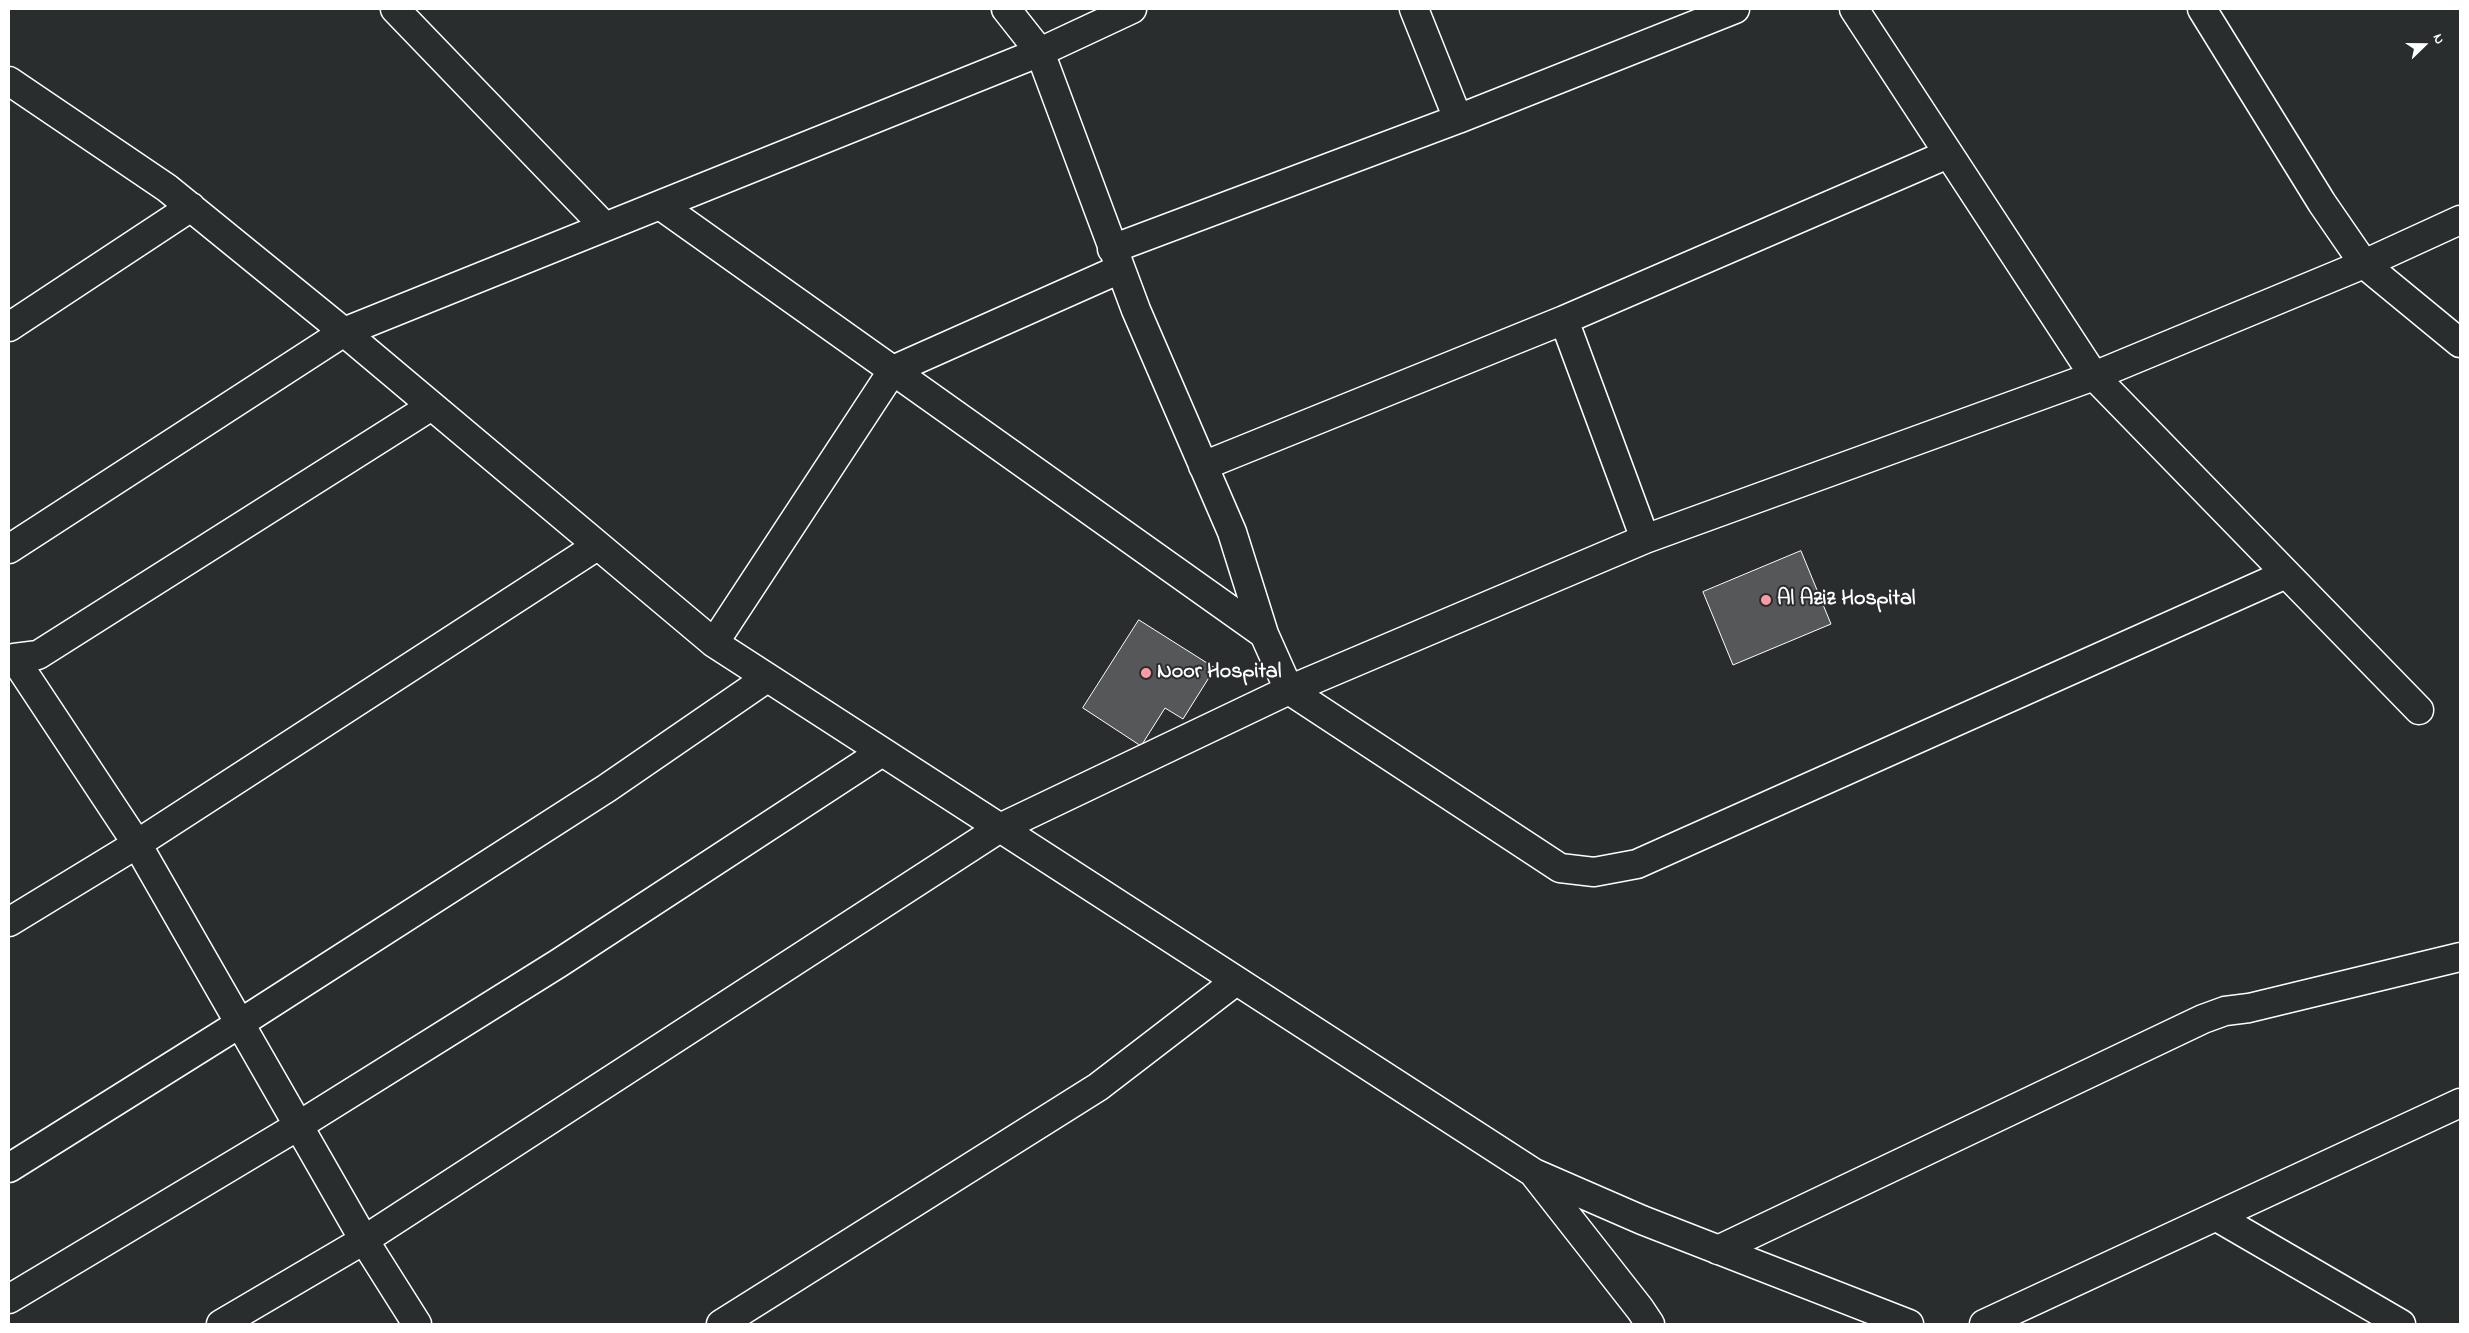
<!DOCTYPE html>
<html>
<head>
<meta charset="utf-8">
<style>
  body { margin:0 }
  #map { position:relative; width:2469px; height:1333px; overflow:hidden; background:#2a2d2e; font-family:"Indie Flower",sans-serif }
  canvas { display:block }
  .frame { position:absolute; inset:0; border:10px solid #fff; pointer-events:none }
  .north { position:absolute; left:2399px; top:20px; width:50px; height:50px; -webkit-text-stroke:4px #2a2d2e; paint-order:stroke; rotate:68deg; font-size:14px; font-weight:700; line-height:20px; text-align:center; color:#fff }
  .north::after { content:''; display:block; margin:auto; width:18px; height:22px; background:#fff; clip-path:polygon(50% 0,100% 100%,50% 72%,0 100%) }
</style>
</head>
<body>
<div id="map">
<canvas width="2469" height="1333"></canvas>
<div class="frame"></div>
<div class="north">N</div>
</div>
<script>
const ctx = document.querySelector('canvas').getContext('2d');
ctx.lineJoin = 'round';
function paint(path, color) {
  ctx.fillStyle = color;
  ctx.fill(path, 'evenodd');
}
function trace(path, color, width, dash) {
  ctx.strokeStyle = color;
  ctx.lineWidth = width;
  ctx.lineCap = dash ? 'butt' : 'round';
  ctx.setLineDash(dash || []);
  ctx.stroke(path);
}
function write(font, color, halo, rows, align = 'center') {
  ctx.font = font + ' "Indie Flower",sans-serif';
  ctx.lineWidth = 4;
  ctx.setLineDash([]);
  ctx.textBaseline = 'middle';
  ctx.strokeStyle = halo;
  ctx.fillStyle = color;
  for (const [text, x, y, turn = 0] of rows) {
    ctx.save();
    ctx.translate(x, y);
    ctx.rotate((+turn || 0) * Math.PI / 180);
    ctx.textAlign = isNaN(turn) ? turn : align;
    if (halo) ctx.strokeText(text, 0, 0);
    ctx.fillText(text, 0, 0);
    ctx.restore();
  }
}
const building = new Path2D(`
  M1801 551 1831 624 1733 665 1703 592Z
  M1139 620 1215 668 1183 719 1165 708 1141 746 1083 708Z`);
paint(building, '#555758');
trace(building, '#fff', 1);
const street = new Path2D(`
  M395 9 605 227
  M1006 9 1040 52 1136 310 1232 532 1264 634 1289 690 1560 868 1594 872 1637 864 2286 574
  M2202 9 2322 203 2364 264 2460 343
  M9 81 167 188 344 332 714 643 1534 1173 1642 1220 1909 1324
  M1458 119 1735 9
  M660 205 1264 634
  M1112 249 1458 119 1414 9
  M1564 320 1645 539
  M9 327 191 207
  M1203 466 1564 320 1948 154
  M9 549 344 332 1040 52 1132 9
  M714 643 893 370 1120 269
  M14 658 137 844 364 1240 417 1324
  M9 661 14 658 38 655 430 407
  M2419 710 2094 376 2364 264 2460 220
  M9 922 137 844 597 546
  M9 1168 239 1024 607 788 767 678
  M1535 1175 1640 1309 1650 1324
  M2217 1217 2401 1324
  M1718 1250 2203 1019 2225 1011 2249 1008 2460 957
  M9 1299 298 1126 559 963 882 752
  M221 1324 364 1240 1000 828 1289 690 1645 539 2094 376 1854 9
  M721 1324 1098 1087 1236 981
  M1984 1324 2460 1103`);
trace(street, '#fff', 31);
trace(street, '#2a2d2e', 28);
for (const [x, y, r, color] of [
  [1766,600,6,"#ff9aa2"],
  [1146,673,6,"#ff9aa2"]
]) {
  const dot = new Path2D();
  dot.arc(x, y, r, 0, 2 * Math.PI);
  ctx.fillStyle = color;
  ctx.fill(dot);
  trace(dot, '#2a2d2e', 2);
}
write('bold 22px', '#fff', '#2a2d2e', [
  ["Al Aziz Hospital",1777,600],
  ["Noor Hospital",1157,673]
], 'left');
</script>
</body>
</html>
